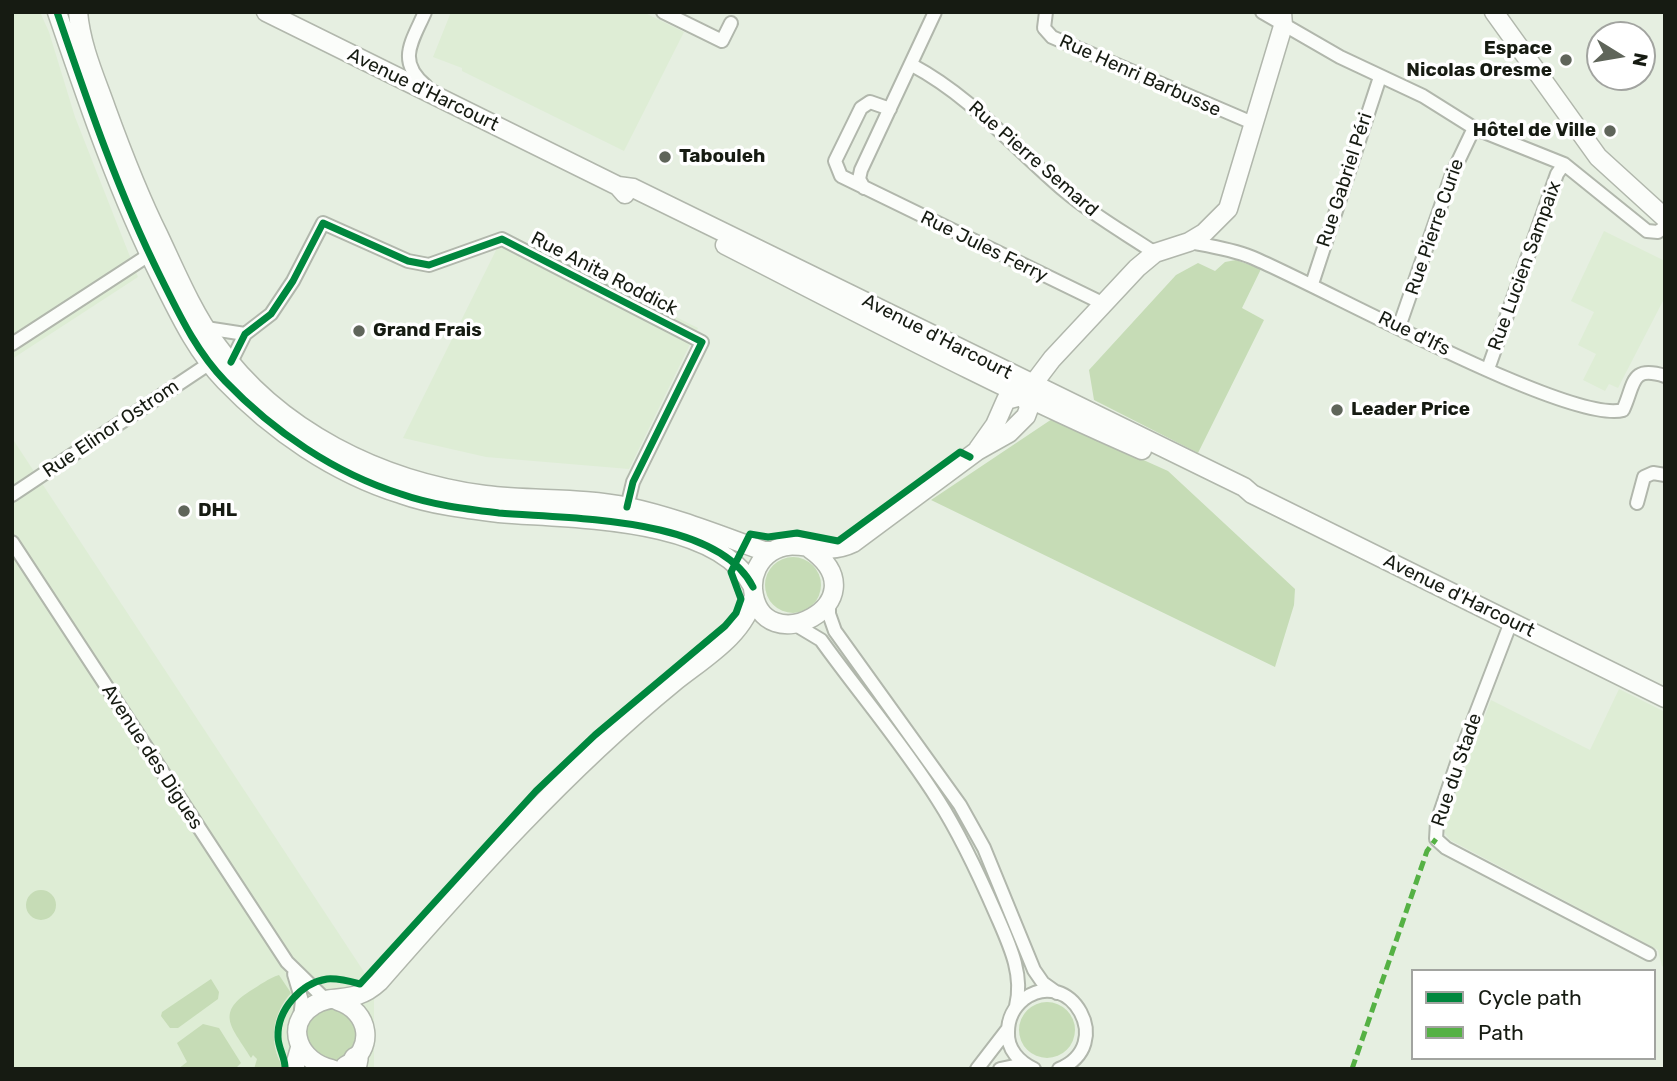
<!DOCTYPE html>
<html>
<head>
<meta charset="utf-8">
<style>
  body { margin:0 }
  #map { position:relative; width:1677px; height:1081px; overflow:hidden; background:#e6efe1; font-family:Rubik,sans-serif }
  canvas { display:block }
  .frame { position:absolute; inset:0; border:14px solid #161b12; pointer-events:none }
  .legend { position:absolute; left:1411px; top:969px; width:245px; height:91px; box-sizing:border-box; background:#fff; border:2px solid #a2a4a0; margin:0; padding:9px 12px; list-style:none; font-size:21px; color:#161b12 }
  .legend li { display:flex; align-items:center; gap:14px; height:35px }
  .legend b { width:35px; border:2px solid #a2a4a0 }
  .north { position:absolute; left:1586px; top:21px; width:70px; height:70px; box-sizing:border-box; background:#fff; border:2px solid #a2a4a0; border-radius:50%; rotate:101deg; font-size:19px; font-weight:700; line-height:28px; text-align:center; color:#161b12 }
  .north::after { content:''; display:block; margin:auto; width:24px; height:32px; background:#5f655a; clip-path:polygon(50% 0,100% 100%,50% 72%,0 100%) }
</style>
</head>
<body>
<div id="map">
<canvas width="1677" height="1081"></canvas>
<div class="frame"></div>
<ul class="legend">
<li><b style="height:9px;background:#00873e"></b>Cycle path</li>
<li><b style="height:9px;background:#55b144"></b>Path</li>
</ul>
<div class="north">N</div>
</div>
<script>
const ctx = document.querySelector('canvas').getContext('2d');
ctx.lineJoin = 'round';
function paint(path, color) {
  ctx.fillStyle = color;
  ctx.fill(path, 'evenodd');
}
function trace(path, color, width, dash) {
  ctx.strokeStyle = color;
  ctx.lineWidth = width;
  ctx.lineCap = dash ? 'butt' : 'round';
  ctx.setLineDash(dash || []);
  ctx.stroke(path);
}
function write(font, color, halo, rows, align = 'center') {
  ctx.font = font + ' Rubik,sans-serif';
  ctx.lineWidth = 7;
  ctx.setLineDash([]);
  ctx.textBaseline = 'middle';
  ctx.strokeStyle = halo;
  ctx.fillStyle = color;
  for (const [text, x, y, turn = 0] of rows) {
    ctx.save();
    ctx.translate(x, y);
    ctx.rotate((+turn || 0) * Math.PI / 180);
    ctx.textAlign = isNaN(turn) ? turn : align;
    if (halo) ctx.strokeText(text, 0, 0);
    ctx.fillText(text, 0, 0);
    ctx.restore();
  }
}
paint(new Path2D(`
  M12 12H40L49 32 75 117 138 277 12 359Z
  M451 12H643L684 32 624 151 462 71V68L433 57Z
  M1604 231 1665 261V297L1618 388 1609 384 1605 391 1583 380 1596 354 1578 345 1594 312 1571 301Z
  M505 232 698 328 629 469 486 457 403 438Z
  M12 438 374 987V1069H12Z
  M1619 689 1665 712V968L1662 966 1658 950 1450 840 1444 832V824L1491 700 1590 750Z`), '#deedd5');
paint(new Path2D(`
  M1236 260 1261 269 1242 308 1264 320 1198 453 1094 400 1089 370 1176 275 1198 263 1215 271 1225 262Z
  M1052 419 1168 471 1295 589 1294 605 1275 667 931 500Z
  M765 585a28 28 0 1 1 56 0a28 28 0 1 1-56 0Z
  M26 905a15 15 0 1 1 30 0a15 15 0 1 1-30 0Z
  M279 975 291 993C272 1014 268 1043 283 1067L254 1069 257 1059 253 1055 251 1058C233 1028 214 1014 250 991 260 985 269 978 279 975Z
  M211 979 219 992 218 999 178 1028H170L161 1016 162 1012Z
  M1019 1030a28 28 0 1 1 56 0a28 28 0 1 1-56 0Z
  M305 1034a27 27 0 1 1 54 0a27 27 0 1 1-54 0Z
  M203 1024 219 1028 241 1063 235 1069H178L187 1062 177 1043Z`), '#c6dcb6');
const street = new Path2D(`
  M425 12C412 42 396 61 426 86
  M663 12 722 41 731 23
  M1046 12 1044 28 1052 37 1255 124
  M1262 12 1340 57 1423 96 1474 128 1564 164 1647 231 1658 232 1665 226
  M912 65C972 97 1014 148 1066 192 1093 215 1125 233 1155 253
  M890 109 870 102 861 108 835 161 841 176 1104 304
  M864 188 859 179 861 170 935 12
  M1189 242C1210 246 1231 249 1251 257 1317 284 1570 425 1623 410 1635 384 1630 365 1665 376
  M1312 284 1380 77
  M1399 327 1452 174 1474 128
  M206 328 245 334
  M12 344 155 251
  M231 362 245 334 271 314 293 281 323 223 408 261 429 265 502 239 702 342 633 482 627 507
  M1488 369 1557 174 1564 164
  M12 495 210 363
  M1637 503 1644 477 1653 473 1665 475
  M12 542 287 962 327 1001
  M829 601V614L835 631 960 805 984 848 1034 970 1043 983 1057 993
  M1511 622 1458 760 1437 822 1436 839 1446 848 1649 954
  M796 625 821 640C859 693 903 744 938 800 961 836 979 875 996 914 1009 944 1024 974 1016 1006
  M294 974 302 1001 300 1018
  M977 1069 1007 1030
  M1000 1069 1024 1064
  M1034 1069C1019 1062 1007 1049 1008 1032 1008 1019 1014 1007 1024 999 1070 965 1117 1045 1059 1069`);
const secondary = new Path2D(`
  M57 12C88 103 118 192 161 278 179 314 196 351 225 381 273 431 334 473 401 494 432 505 466 509 499 513 568 519 717 516 753 587
  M78 12C81 46 95 77 106 108 122 152 138 194 159 236 176 272 192 311 216 344 278 431 381 481 485 495 533 501 581 497 628 507 675 517 719 535 764 551H772
  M266 12 618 186 625 194
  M1494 12 1598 157 1665 218
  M618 186 633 188 1244 487 1252 494 1665 698
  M725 245C862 315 1001 389 1142 450
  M1027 392 1052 359 1137 268 1155 253 1189 242 1204 233 1228 209 1283 26 1282 12
  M978 449 995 425 1006 400 1025 395
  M810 549C885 602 760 665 753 589 752 574 759 560 771 552 796 535 820 559 853 543L977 451 1009 433 1026 416 1029 408 1025 395
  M338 1001C370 1011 376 1050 345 1066
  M294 1069 300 1048
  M332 1069C300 1063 282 1025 314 1005 335 992 353 1006 379 982 471 877 564 772 673 683 704 658 744 636 754 596`);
const highway = new Path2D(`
  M354 1069 356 1059`);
trace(street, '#b1b7ac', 16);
trace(secondary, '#b1b7ac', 21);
trace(highway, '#b1b7ac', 26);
trace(street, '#fbfdfa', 12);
trace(secondary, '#fbfdfa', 18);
trace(highway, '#fbfdfa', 23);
trace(new Path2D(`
  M1352 1069 1427 851 1436 839`), '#55b144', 5, [10, 5]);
trace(new Path2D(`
  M57 12C88 103 118 192 161 278 179 314 196 351 225 381 273 431 334 473 401 494 432 505 466 509 499 513 568 519 717 516 753 587
  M231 362 245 334 271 314 293 281 323 223 408 261 429 265 502 239 702 342 633 482 627 507
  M285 1069C286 1059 278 1048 278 1037 277 1010 301 983 327 979 338 978 349 981 360 984L536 791 595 735 725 626 736 613 741 599 731 572 750 534 768 537 797 533 838 541 960 452 970 457`), '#00873e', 7);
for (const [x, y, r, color] of [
  [1566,60,7,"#5f655a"],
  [1610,131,7,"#5f655a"],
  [665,157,7,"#5f655a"],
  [359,331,7,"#5f655a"],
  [1337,410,7,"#5f655a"],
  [184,511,7,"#5f655a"]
]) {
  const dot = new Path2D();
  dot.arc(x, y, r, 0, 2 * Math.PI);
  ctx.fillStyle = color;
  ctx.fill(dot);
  trace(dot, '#fff', 2.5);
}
write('bold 19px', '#161b12', '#fff', [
  ["Espace",1552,49,"right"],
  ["Nicolas Oresme",1552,71,"right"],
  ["Hôtel de Ville",1596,131,"right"],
  ["Tabouleh",679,157],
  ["Grand Frais",373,331],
  ["Leader Price",1351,410],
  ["DHL",198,511]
], 'left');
write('19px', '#161b12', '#fff', [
  ["Rue Henri Barbusse",1140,76,24],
  ["Avenue d'Harcourt",423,90,26],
  ["Rue Pierre Semard",1033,159,41],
  ["Rue Gabriel Péri",1345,180,-72],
  ["Rue Pierre Curie",1435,227,-71],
  ["Rue Jules Ferry",984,247,26],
  ["Rue Lucien Sampaix",1525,266,-70],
  ["Rue Anita Roddick",604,274,27],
  ["Rue d'Ifs",1414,334,26],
  ["Avenue d'Harcourt",937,337,27],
  ["Rue Elinor Ostrom",111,429,-34],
  ["Avenue d'Harcourt",1459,596,26],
  ["Avenue des Digues",152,757,57],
  ["Rue du Stade",1457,770,-71]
]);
</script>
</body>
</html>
